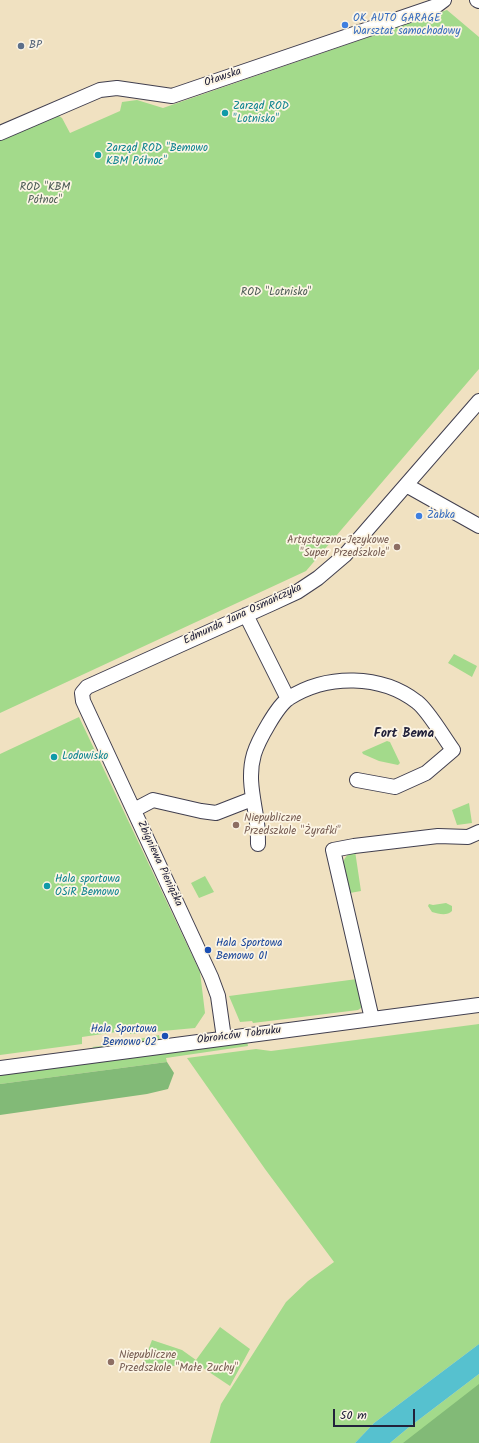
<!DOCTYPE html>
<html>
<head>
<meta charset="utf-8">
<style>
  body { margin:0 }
  #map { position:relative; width:479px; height:1443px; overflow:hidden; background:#f0e1c1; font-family:Kalam,sans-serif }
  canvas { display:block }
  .scale { position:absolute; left:333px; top:1409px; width:82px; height:18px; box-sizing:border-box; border:2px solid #22223b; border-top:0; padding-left:5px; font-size:12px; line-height:14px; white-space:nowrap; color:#22223b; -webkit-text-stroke:3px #fcf5e5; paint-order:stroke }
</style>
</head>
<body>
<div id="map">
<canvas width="479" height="1443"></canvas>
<div class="scale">50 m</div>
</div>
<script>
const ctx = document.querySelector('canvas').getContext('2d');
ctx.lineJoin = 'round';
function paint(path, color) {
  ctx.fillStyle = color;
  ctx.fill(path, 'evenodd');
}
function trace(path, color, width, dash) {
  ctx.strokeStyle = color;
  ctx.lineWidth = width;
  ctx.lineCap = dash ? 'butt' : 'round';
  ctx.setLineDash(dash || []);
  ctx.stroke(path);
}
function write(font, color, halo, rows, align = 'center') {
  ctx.font = font + ' Kalam,sans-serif';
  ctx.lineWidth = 3.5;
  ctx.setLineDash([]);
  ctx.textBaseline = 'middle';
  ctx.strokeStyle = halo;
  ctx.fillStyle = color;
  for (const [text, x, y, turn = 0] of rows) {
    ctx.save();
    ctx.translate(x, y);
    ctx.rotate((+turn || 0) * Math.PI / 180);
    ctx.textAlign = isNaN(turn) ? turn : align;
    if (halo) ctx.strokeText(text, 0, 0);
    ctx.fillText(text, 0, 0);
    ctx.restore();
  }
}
paint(new Path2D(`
  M447 10 479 37V369L306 571 0 713V139L56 114 62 118 70 133 120 111 122 102 137 100 163 108Z
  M454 654 477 666 472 677 448 663Z
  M79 717 200 972 205 1013 195 1028 130 1034V1030L82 1037V1044L0 1055V754Z
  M387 741 390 742 400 763 398 765 379 761 363 754 362 752Z
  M469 803 472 823 457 825 452 810Z
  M355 851 361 891 350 893C346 878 334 858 355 851Z
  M205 876 214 892 199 898 191 883Z
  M446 903 452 906V911C447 916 439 914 432 912L428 906 429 904 433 905Z
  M357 979 361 1005V1008L358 1010 253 1023 252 1021 240 1022 229 996Z
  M479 1024V1344L374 1423 355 1443H210L221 1404 286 1302 308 1281 334 1262 265 1169 187 1058 256 1049 271 1051Z
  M159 1035 160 1041 97 1050 92 1047 125 1044 139 1039Z
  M247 1041 248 1046 166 1058 167 1062 0 1084V1075Z
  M220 1327 250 1349 230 1386 200 1366H142L152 1340 182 1350 196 1360Z
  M479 1374V1443H390L408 1428Z`), '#a3da8b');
paint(new Path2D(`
  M167 1062 174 1073 168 1089 147 1094 0 1115V1084Z
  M479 1384V1443H403Z`), '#82ba77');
paint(new Path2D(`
  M479 1344V1374L408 1428 390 1443H355L374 1423Z`), '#56c1cf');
const minor = new Path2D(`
  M477 0 479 1
  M0 133 100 90 117 88 172 96 436 6 444 0
  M406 485 479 526
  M246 615 288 699
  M134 810 153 800 201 811 216 813 252 799
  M258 844C258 837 258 830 257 823 254 800 247 778 254 754 258 741 277 706 289 698 327 674 381 674 417 702 428 710 444 738 453 750L426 773 395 787 357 780
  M372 1019 333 850 354 846 438 836 468 837 479 832
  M224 1038 218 996 211 977 83 701 82 693 87 687 273 603 297 592 318 578 345 555 479 401
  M0 1068 479 1005`);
trace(minor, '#413f4f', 16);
trace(minor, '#fff', 14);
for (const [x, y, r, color] of [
  [345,25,4,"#3f7fe0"],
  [21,46,4,"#5c6f8a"],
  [225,113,4,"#0f9aa8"],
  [98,155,4,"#0f9aa8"],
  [419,516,4,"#3f7fe0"],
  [397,547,4,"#8d6e63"],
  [54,757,4,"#0f9aa8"],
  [236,825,4,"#8d6e63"],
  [47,886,4,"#0f9aa8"],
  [208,950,4,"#1a4fb4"],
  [165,1036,4,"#1a4fb4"],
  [111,1362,4,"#8d6e63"]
]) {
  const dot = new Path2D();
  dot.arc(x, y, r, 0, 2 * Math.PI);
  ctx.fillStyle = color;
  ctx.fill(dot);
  trace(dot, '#fcf5e5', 1.5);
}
write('11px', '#366cbe', '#fcf5e5', [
  ["OK AUTO GARAGE",353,19],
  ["Warsztat samochodowy",353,32],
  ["Żabka",427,516]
], 'left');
write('11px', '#4e5e75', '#fcf5e5', [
  ["BP",29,46]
], 'left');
write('11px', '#22223b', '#fcf5e5', [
  ["Oławska",223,78,-19],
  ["Edmunda Jana Osmańczyka",243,615,-25],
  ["Zbigniewa Pieniążka",159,864,65],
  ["Obrońców Tobruku",239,1036,-7]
]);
write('11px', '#0d838f', '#fcf5e5', [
  ["Zarząd ROD",233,107],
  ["\"Lotnisko\"",233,120],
  ["Zarząd ROD \"Bemowo",106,149],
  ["KBM Północ\"",106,162],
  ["Lodowisko",62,757],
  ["Hala sportowa",55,880],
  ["OSiR Bemowo",55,893]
], 'left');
write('11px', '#495953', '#fcf5e5', [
  ["ROD \"KBM",45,188],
  ["Północ\"",45,201],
  ["ROD \"Lotnisko\"",276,293]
]);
write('11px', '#785e54', '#fcf5e5', [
  ["Artystyczno-Językowe",389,541,"right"],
  ["\"Super Przedszkole\"",389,554,"right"],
  ["Niepubliczne",244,819],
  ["Przedszkole \"Żyrafki\"",244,832],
  ["Niepubliczne",119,1356],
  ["Przedszkole \"Małe Zuchy\"",119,1369]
], 'left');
write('11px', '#164399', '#fcf5e5', [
  ["Hala Sportowa",216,944],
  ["Bemowo 01",216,957],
  ["Hala Sportowa",157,1030,"right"],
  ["Bemowo 02",157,1043,"right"]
], 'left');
write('bold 13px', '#22223b', '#fcf5e5', [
  ["Fort Bema",404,735]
]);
</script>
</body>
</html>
